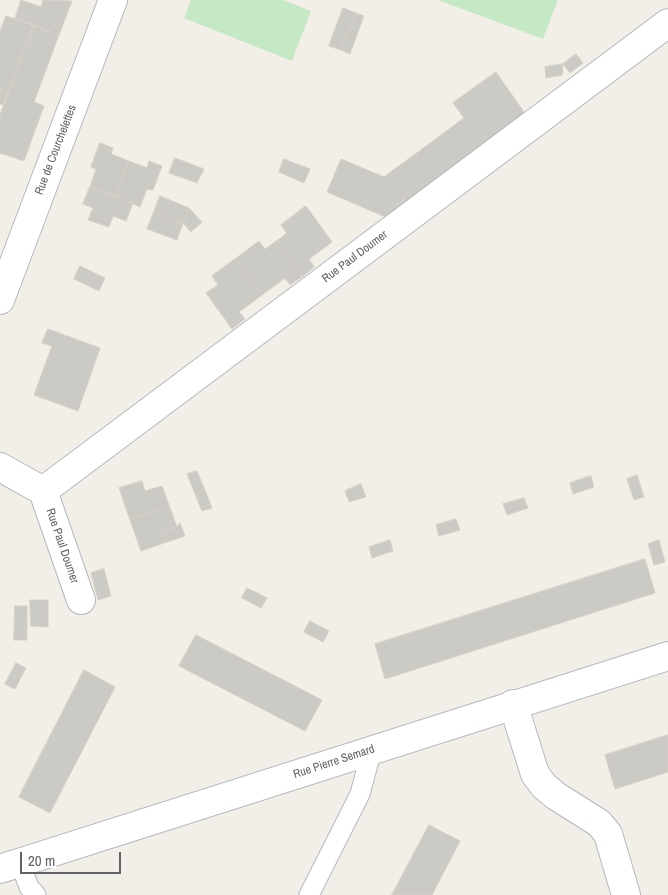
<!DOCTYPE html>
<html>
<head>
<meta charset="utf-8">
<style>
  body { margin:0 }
  #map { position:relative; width:668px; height:895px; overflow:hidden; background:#f1efe8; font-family:"Archivo Narrow",sans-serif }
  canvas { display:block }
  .scale { position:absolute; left:20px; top:852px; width:101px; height:22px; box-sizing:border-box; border:2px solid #5f6368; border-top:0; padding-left:6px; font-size:15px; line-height:18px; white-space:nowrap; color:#5f6368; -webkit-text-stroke:4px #fff; paint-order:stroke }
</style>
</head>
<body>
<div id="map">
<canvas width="668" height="895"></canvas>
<div class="scale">20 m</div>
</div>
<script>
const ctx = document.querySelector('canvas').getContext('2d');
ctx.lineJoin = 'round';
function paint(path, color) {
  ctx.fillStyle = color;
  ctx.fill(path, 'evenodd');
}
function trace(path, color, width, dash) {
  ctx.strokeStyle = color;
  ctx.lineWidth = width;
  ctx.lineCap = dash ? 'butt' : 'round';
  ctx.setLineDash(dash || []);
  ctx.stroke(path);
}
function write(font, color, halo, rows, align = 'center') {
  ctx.font = font + ' "Archivo Narrow",sans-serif';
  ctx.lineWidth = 4.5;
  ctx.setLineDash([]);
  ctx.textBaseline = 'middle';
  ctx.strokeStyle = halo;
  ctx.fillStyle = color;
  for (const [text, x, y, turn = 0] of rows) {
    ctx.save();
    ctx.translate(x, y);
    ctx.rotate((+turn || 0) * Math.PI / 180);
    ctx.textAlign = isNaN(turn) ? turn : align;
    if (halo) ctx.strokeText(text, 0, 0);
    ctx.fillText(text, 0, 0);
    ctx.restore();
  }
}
paint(new Path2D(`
  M191 0H283L311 11 292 61 184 18Z
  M438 0H558L543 39Z`), '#c5e8c5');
const building = new Path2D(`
  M21 0 41 7 43 0 72 1 59 35 15 19Z
  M343 8 356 13 341 50 329 46Z
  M356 13 364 16 350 54 341 50Z
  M6 16 34 25 8 93 0 89V32Z
  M34 25 59 35 34 102 44 106 24 161 0 153V115Z
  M576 54 583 63 570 73 563 64Z
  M563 64 562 75 546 78 545 67Z
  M496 72 526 115 413 200 407 193 402 197 405 199 396 205 399 210 388 218 327 192 341 159 384 177 464 118 453 103Z
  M0 89 8 93 3 105 0 104Z
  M100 143 113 148 111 154 129 161 115 196 90 187 96 169 91 167Z
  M175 158 204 169 197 183 169 173Z
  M284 159 310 169 304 183 279 172Z
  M129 161 147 168 149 161 162 166 153 190 147 189 140 207 115 196Z
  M90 187 133 203 126 221 113 216 109 227 88 220 93 208 83 204Z
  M407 193 413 200 399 210 396 205 405 199 402 197Z
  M160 196 189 208 183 223 154 212Z
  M306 206 332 242 309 259 314 267 303 276 278 240 287 233 281 225Z
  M189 208 202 222 191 232 183 223Z
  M154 212 183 223 177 240 147 229Z
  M278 240 303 276 290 285 285 278 262 295 235 259 259 241 265 249Z
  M235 259 262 295 239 312 245 319 232 329 206 293 218 285 212 276Z
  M80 266 105 278 99 291 74 279Z
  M48 329 100 348 78 411 34 395 52 346 42 343Z
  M197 471 205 490 195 494 187 474Z
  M637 475 644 497 634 500 627 479Z
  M591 476 594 487 573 494 570 483Z
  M142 481 145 491 162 486 169 505 130 520 119 488Z
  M361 484 366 497 349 502 345 491Z
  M205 490 212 508 202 511 195 494Z
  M524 498 528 508 507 515 503 504Z
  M169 505 177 527 160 532 164 543 141 551 130 520Z
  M456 519 460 530 439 536 436 525Z
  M180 523 185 536 164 543 160 532 177 527Z
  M390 540 393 551 372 558 369 547Z
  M659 540 665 562 654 565 648 544Z
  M645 559 655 593 385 679 375 644Z
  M104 569 111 596 98 600 91 573Z
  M247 588 267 598 261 608 242 598Z
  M30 600H48V627L31 626Z
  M15 606H27V640H14Z
  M310 621 329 631 323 642 304 632Z
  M196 635 322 700 305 731 179 666Z
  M16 663 26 668 15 689 5 684Z
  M84 670 115 687 50 813 19 797Z
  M668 735V772L615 789 605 755Z
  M429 825 460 841 432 895H392Z`);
paint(building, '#cccac5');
trace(building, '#d6d1c6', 1);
const service = new Path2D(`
  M20 863 29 887 36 895
  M309 895 360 794 372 749`);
const minor = new Path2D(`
  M0 300 113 0
  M0 467 43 491 668 23
  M43 491 81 600
  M513 704 535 774 544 786 556 796 599 823 608 834 626 895
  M0 869 668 656`);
trace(service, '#b5b8bc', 21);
trace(minor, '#b5b8bc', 30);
trace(service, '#fff', 19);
trace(minor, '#fff', 28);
write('12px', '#5f6368', '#fff', [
  ["Rue de Courchelettes",56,150,-69],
  ["Rue Paul Doumer",355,257,-37],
  ["Rue Paul Doumer",62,546,71],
  ["Rue Pierre Semard",334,762,-18]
]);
</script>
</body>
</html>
